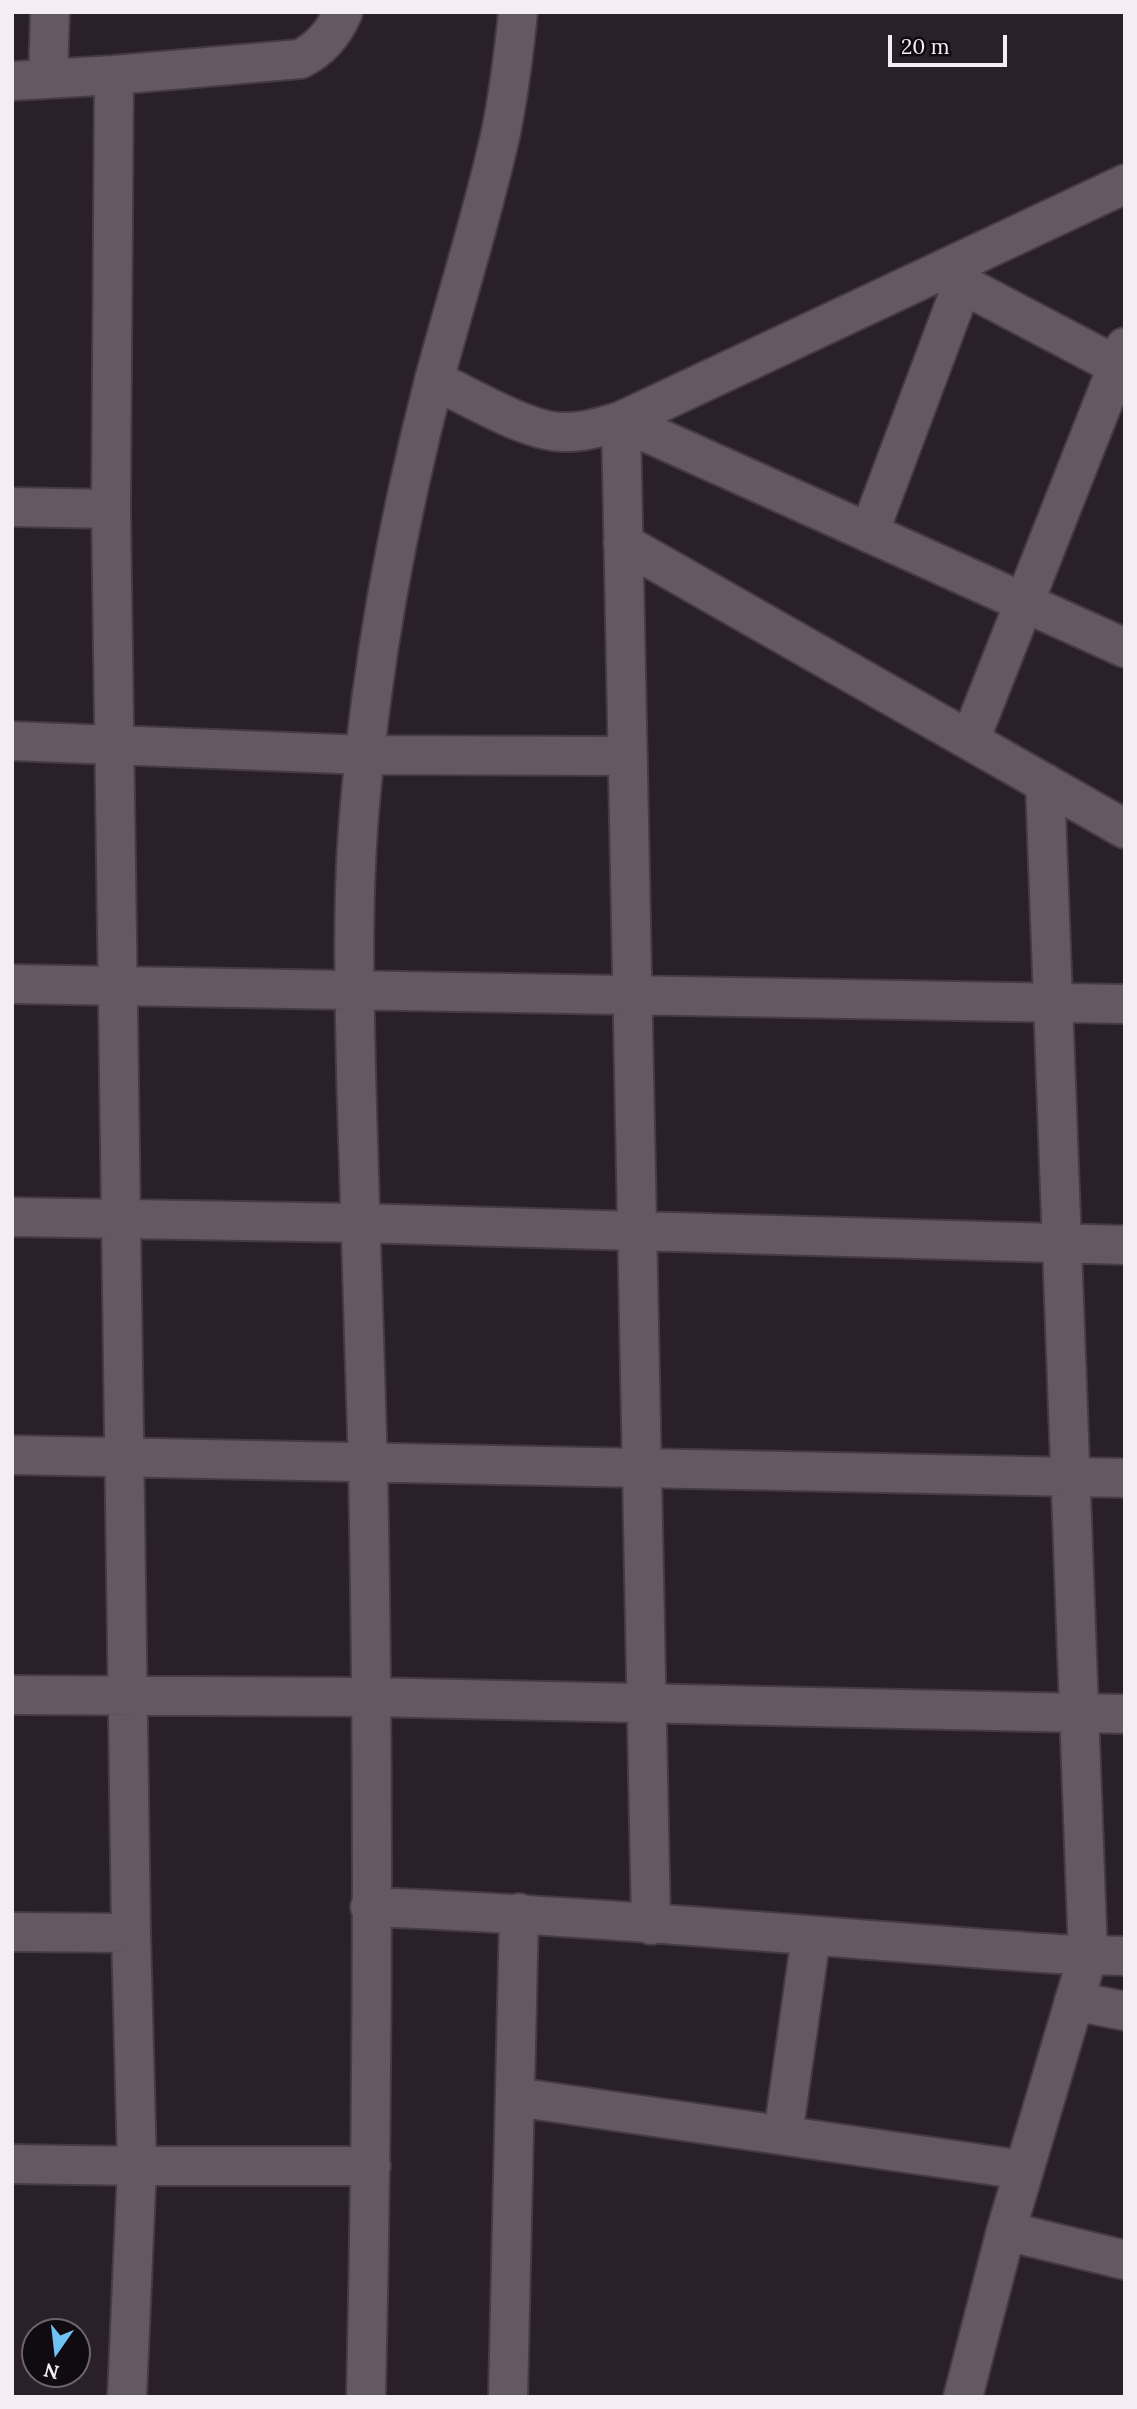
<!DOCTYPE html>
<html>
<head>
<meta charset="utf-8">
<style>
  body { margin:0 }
  #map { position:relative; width:1137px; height:2409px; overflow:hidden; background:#2a202a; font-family:Lora,serif }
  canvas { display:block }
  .frame { position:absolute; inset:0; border:14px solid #f4edf4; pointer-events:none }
  .north { position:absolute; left:21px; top:2318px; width:70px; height:70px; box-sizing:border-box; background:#100b10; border:2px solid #6b656b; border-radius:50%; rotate:194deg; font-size:19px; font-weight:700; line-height:28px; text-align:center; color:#f4edf4 }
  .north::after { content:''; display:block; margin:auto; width:24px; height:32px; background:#70c2f4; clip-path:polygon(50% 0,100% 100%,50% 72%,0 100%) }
  .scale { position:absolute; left:888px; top:35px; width:119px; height:32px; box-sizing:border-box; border:4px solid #f4edf4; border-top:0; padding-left:9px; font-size:21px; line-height:24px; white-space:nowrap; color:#f4edf4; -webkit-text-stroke:5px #100b10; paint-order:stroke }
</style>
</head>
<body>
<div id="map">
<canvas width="1137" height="2409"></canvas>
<div class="frame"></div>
<div class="north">N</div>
<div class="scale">20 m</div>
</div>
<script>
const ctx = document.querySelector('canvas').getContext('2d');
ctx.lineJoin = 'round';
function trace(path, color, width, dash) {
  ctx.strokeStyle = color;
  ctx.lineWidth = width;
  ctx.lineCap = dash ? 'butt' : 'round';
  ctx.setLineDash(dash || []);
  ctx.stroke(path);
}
const minor = new Path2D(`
  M114 75 111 509 131 1933 137 2166 127 2397
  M48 79 50 12
  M12 81 114 75 300 59C321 49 334 33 343 12
  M941 273 1125 370
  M434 380C468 396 526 431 561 432 582 433 601 427 621 421L1125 184
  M621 421 651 1925
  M621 421 1125 648
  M12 507 111 509
  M869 533 962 285
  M623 543 1125 829
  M970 740 1125 347
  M12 741 366 755 628 756
  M12 984 1125 1004
  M12 1217 359 1223 1125 1245
  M12 1455 1125 1478
  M12 1695 370 1697 1125 1714
  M370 1907C600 1916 829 1938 1058 1954L1125 1956
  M12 1932 131 1933
  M1074 2001 1125 2011
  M515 2097 1024 2170
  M783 2135 811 1936
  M12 2164 137 2166H371
  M1006 2231 1125 2260
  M366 2397C373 2087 374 1777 368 1467 365 1335 359 1202 356 1069 354 981 352 892 360 804 372 660 399 516 435 377 457 295 483 214 501 132 509 92 514 52 518 12
  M508 2397 519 1913
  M963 2397 1006 2231 1088 1955 1045 783`);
trace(minor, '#443b44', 42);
trace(minor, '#645863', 38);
</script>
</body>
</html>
